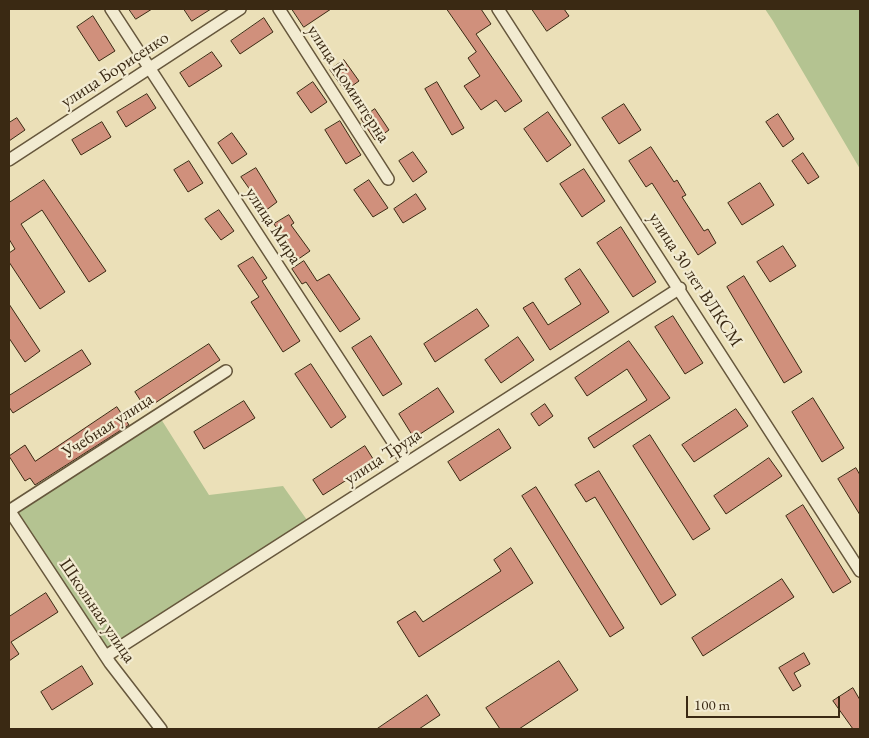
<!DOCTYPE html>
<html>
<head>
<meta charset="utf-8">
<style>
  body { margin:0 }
  #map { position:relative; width:869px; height:738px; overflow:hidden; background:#ebe0b8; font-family:"EB Garamond",serif }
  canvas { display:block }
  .frame { position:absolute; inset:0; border:10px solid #3a2913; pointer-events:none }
  .scale { position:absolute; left:686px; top:696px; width:154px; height:22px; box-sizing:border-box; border:2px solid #3a2913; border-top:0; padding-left:6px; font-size:15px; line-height:18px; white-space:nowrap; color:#3a2913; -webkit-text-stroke:4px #f2ebd1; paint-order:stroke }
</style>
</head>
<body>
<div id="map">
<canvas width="869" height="738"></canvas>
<div class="frame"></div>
<div class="scale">100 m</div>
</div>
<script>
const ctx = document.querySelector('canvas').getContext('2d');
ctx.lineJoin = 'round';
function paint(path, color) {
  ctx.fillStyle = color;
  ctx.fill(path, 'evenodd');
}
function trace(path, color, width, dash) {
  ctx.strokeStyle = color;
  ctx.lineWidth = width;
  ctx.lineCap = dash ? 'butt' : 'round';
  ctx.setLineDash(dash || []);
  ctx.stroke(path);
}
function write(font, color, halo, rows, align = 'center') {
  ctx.font = font + ' "EB Garamond",serif';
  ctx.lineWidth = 4.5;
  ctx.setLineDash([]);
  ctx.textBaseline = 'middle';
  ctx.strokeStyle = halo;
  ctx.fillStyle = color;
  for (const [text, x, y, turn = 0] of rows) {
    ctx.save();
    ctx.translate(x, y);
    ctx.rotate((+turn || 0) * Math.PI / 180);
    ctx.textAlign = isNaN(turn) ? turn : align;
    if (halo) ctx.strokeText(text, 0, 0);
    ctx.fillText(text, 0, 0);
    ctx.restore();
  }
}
paint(new Path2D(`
  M765 9H860V169L773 21Z
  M161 419 209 495 283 486 307 520 107 648 17 513Z`), '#b4c391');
const building = new Path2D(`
  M129 9H152L136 19Z
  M184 9H211L192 21Z
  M292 9H331L304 27Z
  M447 9H481L491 24 476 34 522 101 505 112 496 100 481 110 464 86 480 76 468 58 476 52Z
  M532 9H564L569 16 547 31Z
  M93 16 115 51 99 61 77 27Z
  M264 18 273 32 240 54 231 41Z
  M212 52 222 66 189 87 180 73Z
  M344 60 359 81 345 91 330 70Z
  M313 82 327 102 311 113 297 93Z
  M437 82 464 128 452 135 425 89Z
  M147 94 156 108 126 127 117 112Z
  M624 104 641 130 619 144 602 118Z
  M375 109 389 130 375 140 361 119Z
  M548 112 571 145 547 162 524 129Z
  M778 114 794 139 783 147 766 122Z
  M17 118 25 130 9 141V123Z
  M340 121 361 155 346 164 325 130Z
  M102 122 111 137 81 155 72 140Z
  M232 133 247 154 232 164 218 143Z
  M651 147 674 182 677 180 686 195 682 197 704 231 708 229 716 243 698 255 652 183 646 187 629 161Z
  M413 152 427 172 413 182 399 161Z
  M803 153 819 177 808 184 792 161Z
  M189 161 203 183 188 192 174 170Z
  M256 168 277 202 265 211 241 177Z
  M584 169 605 201 582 217 560 184Z
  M44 180 106 271 89 282 42 210 21 224 65 292 40 309 9 262V253L15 249 9 239V203Z
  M369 180 388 208 373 217 354 190Z
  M760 183 774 205 742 225 728 203Z
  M416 194 426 209 403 223 394 209Z
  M219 210 234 231 221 240 205 219Z
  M289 215 294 223 291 225 310 251 297 260 274 224Z
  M621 227 656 282 633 297 597 243Z
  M783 246 796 266 770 282 757 262Z
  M253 257 267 278 262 281 300 341 283 352 251 302 259 297 238 266Z
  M304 261 317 281 329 274 360 319 340 332 306 282 302 284 292 269Z
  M580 269 609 312 550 350 523 308 533 302 548 325 581 304 565 279Z
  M744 276 802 372 784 383 727 287Z
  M9 304 40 351 25 362 9 338Z
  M477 309 489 326 435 362 424 344Z
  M673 316 703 363 685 374 655 327Z
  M371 336 402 384 383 396 352 348Z
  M518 337 534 360 501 383 485 360Z
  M629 341 670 398 594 448 588 438 647 400 627 369 587 396 575 378Z
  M209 344 220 360 146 409 135 392Z
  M82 350 91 364 13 413 9 407V396Z
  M311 364 346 417 331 428 295 374Z
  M438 388 454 412 414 438 399 414Z
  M813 398 844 448 822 462 792 412Z
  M244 401 255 418 204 449 194 432Z
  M545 404 553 416 539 426 531 414Z
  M117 407 129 425 35 485 30 478 25 481 9 456 25 445 35 461Z
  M736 409 748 426 694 462 682 445Z
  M499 429 511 448 460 481 448 462Z
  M650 435 710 529 693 540 633 446Z
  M365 446 375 462 323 495 313 480Z
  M769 458 782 476 726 514 714 496Z
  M856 468 860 475V515L838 479Z
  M599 471 676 595 661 605 595 497 586 502 575 485Z
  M536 487 624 628 610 637 522 496Z
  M803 505 851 582 833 593 786 516Z
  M511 548 533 583 419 657 397 622 415 611 423 622 501 571 494 560Z
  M782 579 794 597 703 656 692 638Z
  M46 593 58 612 11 642 19 654 9 661V617Z
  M804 653 810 664 794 673 801 686 793 691 779 668Z
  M559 661 578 690 519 729H500L486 708Z
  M82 666 93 684 52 710 41 692Z
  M853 688 860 700V729H853L833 701Z
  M427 695 440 715 419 729H377Z`);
paint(building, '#d0907c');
trace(building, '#3a2913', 1);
const street = new Path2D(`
  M111 9 406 462
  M279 9 388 179
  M498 9 860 571
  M9 160 240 9
  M9 510 110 663 161 729
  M9 511 226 371
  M106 656 680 288`);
trace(street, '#66573c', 14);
trace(street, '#f2ebd1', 11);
write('18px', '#3a2913', '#f2ebd1', [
  ["улица Борисенко",115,70,-33],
  ["улица Коминтерна",348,84,57],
  ["улица Мира",273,226,57],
  ["улица 30 лет ВЛКСМ",695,280,57],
  ["Учебная улица",108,426,-33],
  ["улица Труда",383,457,-33],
  ["Школьная улица",97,611,56]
]);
</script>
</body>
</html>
